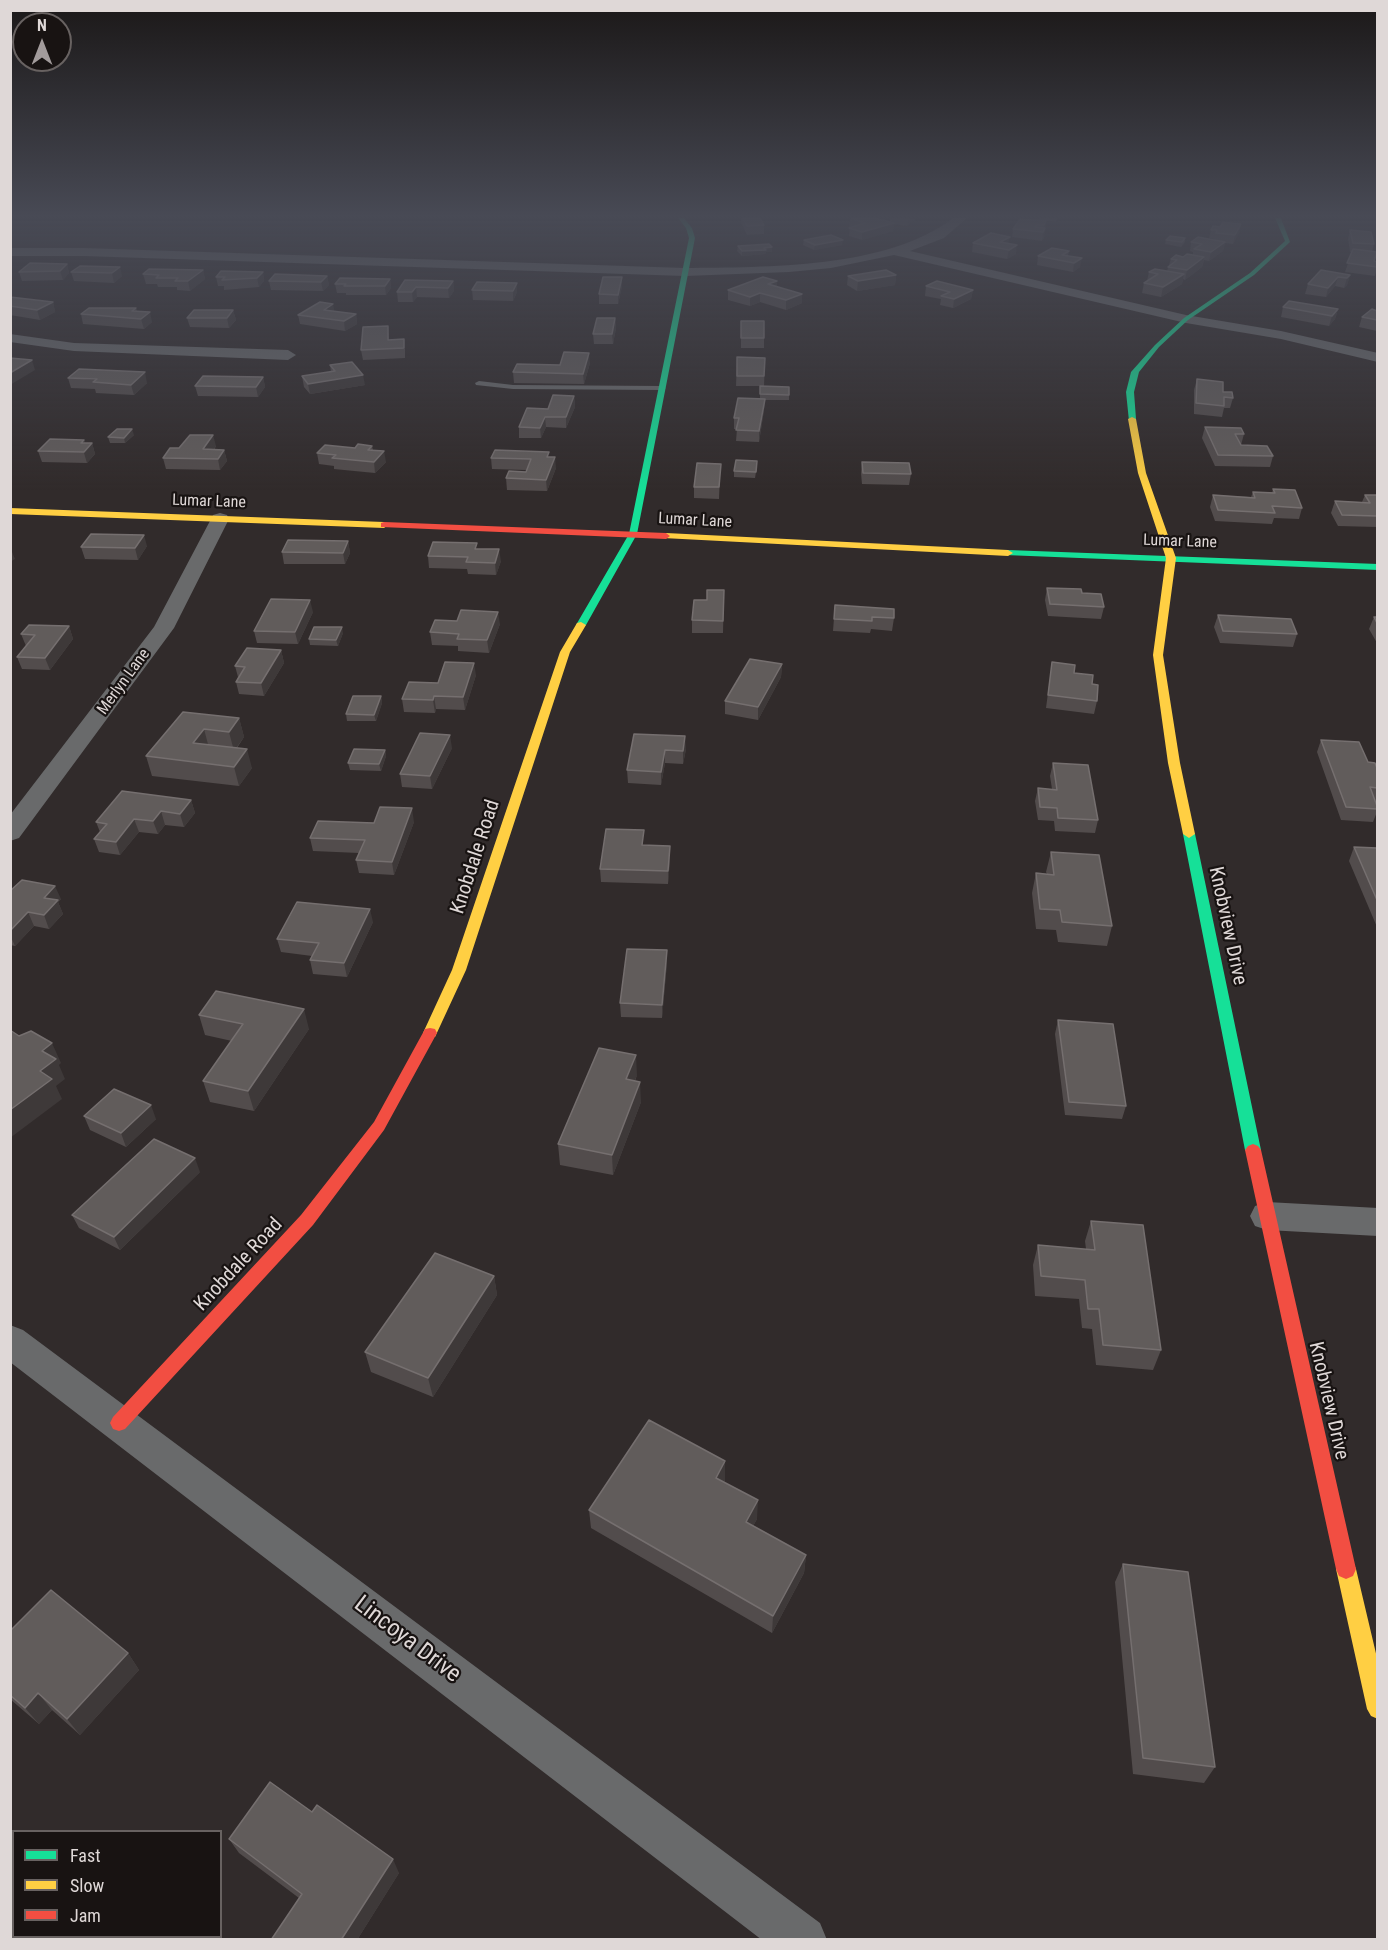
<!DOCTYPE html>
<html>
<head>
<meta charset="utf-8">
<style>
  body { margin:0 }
  #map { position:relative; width:1388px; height:1950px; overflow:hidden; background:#312b2b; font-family:"Roboto Condensed",sans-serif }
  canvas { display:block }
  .frame { position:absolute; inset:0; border:12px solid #dfd8d7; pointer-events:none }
  .legend { position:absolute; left:12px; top:1830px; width:210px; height:108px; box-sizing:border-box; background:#181312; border:2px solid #686261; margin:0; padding:8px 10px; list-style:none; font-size:18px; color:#dfd8d7 }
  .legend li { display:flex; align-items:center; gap:12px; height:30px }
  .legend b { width:30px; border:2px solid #686261 }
  .north { position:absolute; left:12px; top:12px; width:60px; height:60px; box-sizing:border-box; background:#181312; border:2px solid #686261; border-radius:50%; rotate:0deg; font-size:16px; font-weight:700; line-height:24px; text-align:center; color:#dfd8d7 }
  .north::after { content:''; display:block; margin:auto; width:21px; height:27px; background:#a29b9b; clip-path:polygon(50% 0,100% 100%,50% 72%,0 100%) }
</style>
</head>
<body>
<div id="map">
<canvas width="1388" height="1950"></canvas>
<div class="frame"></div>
<ul class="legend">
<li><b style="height:8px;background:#16e098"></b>Fast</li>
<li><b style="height:8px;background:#ffcf43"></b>Slow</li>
<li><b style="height:8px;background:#f24e42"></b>Jam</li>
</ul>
<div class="north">N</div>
</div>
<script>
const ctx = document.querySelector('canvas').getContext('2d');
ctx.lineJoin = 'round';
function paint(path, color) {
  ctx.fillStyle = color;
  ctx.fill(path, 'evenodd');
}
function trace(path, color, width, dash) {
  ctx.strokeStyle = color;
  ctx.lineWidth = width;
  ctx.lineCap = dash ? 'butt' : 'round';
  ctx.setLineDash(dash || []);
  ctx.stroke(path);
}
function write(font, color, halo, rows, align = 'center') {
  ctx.font = font + ' "Roboto Condensed",sans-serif';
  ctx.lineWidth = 4.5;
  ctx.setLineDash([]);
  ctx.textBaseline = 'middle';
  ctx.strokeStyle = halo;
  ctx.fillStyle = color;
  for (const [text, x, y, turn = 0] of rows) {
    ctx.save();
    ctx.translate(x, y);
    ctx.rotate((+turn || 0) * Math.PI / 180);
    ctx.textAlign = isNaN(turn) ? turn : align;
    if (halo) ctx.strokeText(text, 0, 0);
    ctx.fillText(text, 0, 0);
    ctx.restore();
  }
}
paint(new Path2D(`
  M479 381 513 385 662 386 666 388 662 390 513 389 476 385 475 383Z`), '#696a6b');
paint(new Path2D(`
  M953 218H967L944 238 910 251 1186 315 1281 331 1378 353V362L1281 339 1186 323 894 255 831 268 789 272 685 276 84 256H10V248H84L685 268C766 267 887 269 953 218Z
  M10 334 74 343 288 350 296 355 288 360 74 351 10 342Z
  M220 513 227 515 229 519 174 628 19 838 10 841V815L154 627 211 519 213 515Z
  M1267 1202 1378 1208V1236L1267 1230 1255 1226 1250 1216 1255 1206Z
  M10 1325 23 1330 820 1923 827 1940H762L10 1362Z`), '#696a6b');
paint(new Path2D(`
  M678 218H684L692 228 695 238 637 534 586 625 581 628 576 625 629 534 689 238 686 228Z
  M1275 218H1281L1290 242 1254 275 1188 320 1159 347 1139 372 1134 392 1136 419 1129 421 1126 392 1131 372 1155 345 1184 318 1250 273 1285 241Z
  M1008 550 1378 564V570L1005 555V551Z
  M1189 830 1195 834 1261 1150 1258 1154 1253 1156 1248 1154 1245 1150 1183 834Z`), '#16e098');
paint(new Path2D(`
  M1132 417 1136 419 1146 473 1176 558 1163 655 1180 763 1195 834 1189 838 1183 834 1168 763 1153 655 1166 558 1138 473 1128 419Z
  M10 508 384 522 388 525 384 528 10 514Z
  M666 533 1008 550 1013 553 1008 556 663 538 662 536Z
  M581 622 586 625 570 652 466 970 435 1037H425L423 1033 452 970 560 652 577 623Z
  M1346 1559 1353 1562 1356 1569 1378 1662V1719L1371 1716 1367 1709 1336 1569 1339 1562Z`), '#ffcf43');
paint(new Path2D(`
  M384 522 666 533 670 536 666 539 381 527V523Z
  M430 1028 435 1029 437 1033 384 1130 313 1225 125 1429 119 1431 113 1429 110 1423 113 1417 301 1215 374 1122 425 1029Z
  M1253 1144 1258 1146 1261 1150 1356 1569 1353 1576 1346 1579 1339 1576 1336 1569 1245 1150 1248 1146Z`), '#f24e42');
paint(new Path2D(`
  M741 218H760L764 225V234L747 235 741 222Z
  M890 218H917L907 226 894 224 893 231 862 240 849 236 850 219 890 222Z
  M1039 218H1057L1056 222 1046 221 1044 237 1042 241 1012 237 1013 229 1039 220Z
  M1241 224 1239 233 1233 244 1225 243 1223 251 1209 261 1204 260 1202 267 1185 280 1183 279 1182 284 1161 297 1142 293 1144 283 1147 281 1149 272 1167 271 1171 259 1193 255V252L1190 251 1191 242 1214 240V239L1209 238 1211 230 1220 227Z
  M1350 230 1371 232 1374 244 1372 252H1377L1375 261 1377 262V268L1375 276 1345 272 1352 252H1350L1348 239Z
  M1185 238V242L1181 247 1165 244 1166 240Z
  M804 240 842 245 814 250 803 245Z
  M973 243H1009L1016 254 1007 259 972 252Z
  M738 246 772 247V252H766V254L742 256 737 251Z
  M1069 251 1068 256 1080 267 1073 272 1037 265 1038 256Z
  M67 264 69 273 63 280 22 281 19 272Z
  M80 266 122 276 114 283 74 281 71 272Z
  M203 270 205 279 190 291 177 290V287H158L157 284H146L143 274Z
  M1321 270 1350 275 1347 285 1344 288 1335 286 1326 297 1305 294 1308 284Z
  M263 272 264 281 259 287 224 290V286H218L216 277Z
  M896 275 895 285 857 291 847 285 848 276Z
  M327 276 329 285 323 291 271 290 269 281Z
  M390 279 391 288 386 295H346V293H337L335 284Z
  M405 280 453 281 454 291 449 298 417 297 413 302H398L397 292Z
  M777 281V287L802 294V303L786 310 760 302 750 306 728 300V290Z
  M477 282 517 292 513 301 473 300 472 290Z
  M622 286 618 304H599V294Z
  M926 286 973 290 971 299 953 308 940 305 941 299 925 296Z
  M10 297 53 302 55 312 40 320 10 315Z
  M1283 307 1338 309 1335 319 1329 326 1281 317Z
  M136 308 137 311 152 322 144 329 83 324 81 314Z
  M233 310 236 320 229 328 190 327 187 318Z
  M334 311 356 314 357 324 345 331 300 324 298 315Z
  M1377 311V331L1359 327 1362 317Z
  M615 318 616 328 613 344H594L593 334Z
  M741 321 764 338V348H741Z
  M388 326 389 340 405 349V358L363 360 361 350Z
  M737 357 765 358 764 386 789 395V400H765L764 410 759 442 736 441 737 429H734V418L760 399V386H736Z
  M590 363 584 384 514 383 513 372 560 365Z
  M330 365 365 385 310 394 304 387 302 376 331 372Z
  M263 377 265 387 258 397 198 396 195 386Z
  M68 378 147 383 134 395 96 393 95 389 71 388Z
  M1197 379 1223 392 1233 398 1230 408H1224L1222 417 1194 414V390Z
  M574 396 575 407 566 428 546 427 541 438H519V427L548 409Z
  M1205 427 1244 434 1241 445 1273 456 1270 467 1215 466 1202 438Z
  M134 435 125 443H110L108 437Z
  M84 440 85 443H92L95 454 87 463 42 462 38 451Z
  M216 446 214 450H224L227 461 220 470 166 469 163 458 179 448Z
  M372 446 373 450 386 462 375 473 334 469V466L319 464 317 453Z
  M550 457 556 468 547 491 507 490 506 478 526 472V470L492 469 491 458Z
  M862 462 911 474 909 485 862 484 861 473Z
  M757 466 755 478 734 477V471Z
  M720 475 719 499 694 498V487Z
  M1273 489 1302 508 1299 519 1274 518 1272 524 1215 521 1210 507 1213 495 1251 497 1253 492 1272 493Z
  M1365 495H1377V527L1338 526 1331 513 1335 501 1362 502Z
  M348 541 350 553 345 564H284L282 552Z
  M147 546 138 560 85 559 81 547Z
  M478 549 501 561 496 575 468 574 467 569 429 568 428 556Z
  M1047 588 1082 593 1104 607 1101 619 1048 616 1045 600Z
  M724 590 723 633H692V620Z
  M835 605 894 618 892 631 871 629 870 633 833 631Z
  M313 612 298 644 257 643 254 631Z
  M1218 615 1297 634 1293 647 1220 643 1214 627Z
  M1374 617H1377V643L1369 629Z
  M500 624 489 653 458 651V646L432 645 430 632Z
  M69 626 73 639 50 670 22 669 17 657 26 646 21 634Z
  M343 633 338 646 310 645 309 639Z
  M281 650 284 663 264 696 239 694 236 682 238 677 235 666Z
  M1052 662 1074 673 1092 684 1097 701 1094 714 1046 708Z
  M782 664 781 677 758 720 725 714V701Z
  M476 675 465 710 436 709 435 713 404 712 402 699 438 683Z
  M381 696 382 703 376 721H347L346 714Z
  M183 712 239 718 244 737 237 748 252 768 239 786 152 776 146 756Z
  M634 734 686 749 683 764 665 763 661 785 628 783 627 770Z
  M1321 740 1368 762 1377 768V801H1376L1377 806V812L1373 822 1341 820 1317 752Z
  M452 748 432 789 402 787 400 774Z
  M385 750 386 756 381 771 350 770 348 763Z
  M1053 763 1098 820 1095 833 1055 831 1054 821 1038 820 1035 801 1038 788 1052 789 1050 776Z
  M191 800 195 813 184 827 165 825 158 834 139 832 120 855 99 852 94 839 100 832 96 822Z
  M414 822 394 875 359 873 356 860 359 853 313 851 310 838 374 823Z
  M644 845 670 859 668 884 601 882 600 869Z
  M1354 847 1377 848V927L1349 861Z
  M1051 852 1112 926 1107 946 1058 942 1056 930 1036 929 1032 893 1036 873 1047 874 1046 872Z
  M10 891 61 899 58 902 63 914 49 929 34 926 15 946 10 945Z
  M373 922 347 977 313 974 310 960 312 956 281 952 277 939Z
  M667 950V963L662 1018 621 1017 620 1003Z
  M199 1015 309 1029 254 1111 210 1102 203 1081 232 1041 205 1035Z
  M1058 1020 1126 1106 1122 1119 1065 1115 1055 1034Z
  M637 1075 635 1081 641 1102 613 1175 560 1165 558 1144Z
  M84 1116 156 1119 126 1147 90 1130Z
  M200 1172 120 1250 79 1228 72 1215Z
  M1091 1221 1161 1350 1153 1370 1096 1365 1092 1329 1082 1328 1079 1299 1035 1296 1033 1265 1038 1245 1086 1249 1085 1241Z
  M494 1276 497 1295 433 1397 371 1372 365 1352Z
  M725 1461V1480L724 1482 757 1519 753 1526 806 1555 804 1573 772 1633 591 1528 589 1510Z
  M1123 1564 1215 1767 1204 1783 1133 1774 1115 1582Z
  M10 1631 128 1653 139 1670 80 1735 52 1710 39 1724 10 1699Z
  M312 1812 399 1873 357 1940H271L299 1898 239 1853 229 1839Z`), '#524c4c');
paint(new Path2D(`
  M908 218H917L907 226Z
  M1046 221 1044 237 1042 241 1044 225Z
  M894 223 893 231 862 240V232Z
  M1241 224 1239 233 1233 244 1235 235Z
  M1010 237 1008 245 1000 242Z
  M843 240 842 245 814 250 815 245Z
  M1225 242 1223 251 1209 261 1211 252Z
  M1017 245 1016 254 1007 259 1009 250Z
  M772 247V252H766V254L742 256V251Z
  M1204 257 1202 267 1185 280 1187 270Z
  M1082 258 1080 267 1073 272 1074 263Z
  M67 264 69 273 63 280 60 271Z
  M120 267 122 276 114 283 112 273Z
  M203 270 205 279 190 291 188 281Z
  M263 272 264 281 259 287 257 278Z
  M1184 274 1182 284 1161 297 1163 287Z
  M896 275 895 285 857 291 858 281Z
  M1350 275 1347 285 1344 288 1347 278Z
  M327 276 329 285 323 291 321 282Z
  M622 277V286L618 304V295Z
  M1338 277 1335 286 1326 297 1328 288Z
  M390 279 391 288 386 295 385 286Z
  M453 281 454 291 449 298 448 288Z
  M777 281V290L768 284Z
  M517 283V292L513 301V291Z
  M416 287 417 297 413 302 412 292Z
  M973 290 971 299 953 308 954 299Z
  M760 293V302L750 306V297Z
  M802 294V303L786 310V300Z
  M53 302 55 312 40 320 37 310Z
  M333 304 335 314 324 310Z
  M1338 309 1335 319 1329 326 1332 316Z
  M233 310 236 320 229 328 227 318Z
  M150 312 152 322 144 329 141 319Z
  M356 314 357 324 345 331 344 321Z
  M615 318 616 328 613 344 612 334Z
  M589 353 590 363 584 384 583 374Z
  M32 360 35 370 10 385V373Z
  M145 372 147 383 134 395 131 385Z
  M363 375 365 385 310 394 308 384Z
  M263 377 265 387 258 397 256 387Z
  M574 396 575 407 566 428V417Z
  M765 399 764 410 759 442V431Z
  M545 417 546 427 541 438 540 428Z
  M132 429 134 435 125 443 124 438Z
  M213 435 216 446 207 459 203 449Z
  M84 440 86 449 92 443 95 454 87 463 81 443Z
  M224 450 227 461 220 470 218 459Z
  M384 451 386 462 375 473 374 462Z
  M555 457 556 468 547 491 546 480Z
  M144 535 147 546 138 560 135 548Z
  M348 541 350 553 345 564 343 553Z
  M10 547 15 559 10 562Z
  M499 549 501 561 496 575 495 563Z
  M310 600 313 612 298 644 295 632Z
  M498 612 500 624 489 653 487 640Z
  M69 626 73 639 50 670 45 658Z
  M342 627 343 633 338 646 336 640Z
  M281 650 284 663 264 696 261 683Z
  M474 663 476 675 465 710 463 697Z
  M782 664 781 677 758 720V707Z
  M381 696 382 703 376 721 374 715Z
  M434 696 436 709 435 713 433 700Z
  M239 718 244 737 234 751 229 732Z
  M204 729 209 748 193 743Z
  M450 735 452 748 432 789 430 776Z
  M685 736 686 749 683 764V751Z
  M247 749 252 768 239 786 234 767Z
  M385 750 386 756 381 771 379 764Z
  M665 750V763L661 785V772Z
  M191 800 195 813 184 827 180 814Z
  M412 808 414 822 394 875 392 862Z
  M161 811 165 825 158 834 153 821Z
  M134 819 139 832 120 855 116 842Z
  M670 846V859L668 884V871Z
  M55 886 61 899 58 902 63 914 49 929 44 915V898Z
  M370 909 373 922 347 977 344 963Z
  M28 912 34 926 15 946 10 935V931Z
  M667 950V963L662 1018V1005Z
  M304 1009 309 1029 254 1111 248 1091Z
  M52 1043 61 1063 59 1065 65 1079 56 1086 62 1099 10 1138V1110L40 1071 42 1051Z
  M636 1055 637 1075 627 1100 626 1079Z
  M640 1082 641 1102 613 1175 612 1155Z
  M151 1105 156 1119 126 1147 121 1133Z
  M195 1158 200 1172 120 1250 114 1237Z
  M494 1276 497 1295 433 1397 428 1378Z
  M725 1461V1480L715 1496 716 1478Z
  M758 1500 757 1519 745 1540 746 1522Z
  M806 1555 804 1573 772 1633 773 1616Z
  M128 1653 139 1670 80 1735 67 1719Z
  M38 1693 52 1710 39 1724 25 1708Z
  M393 1859 399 1873 357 1940H341Z
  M10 1870 14 1873V1886L10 1890Z`), '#3e3939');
const building = new Path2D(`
  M743 218H760L764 225 747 226Z
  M851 218H875L894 223 862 232 849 228 865 223Z
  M1020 219 1046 221 1044 225H1037L1035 227 1045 228 1043 232 1013 229Z
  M1223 222 1241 224 1235 235 1216 233 1217 230H1211L1213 226 1220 227Z
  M1350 230 1371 232 1374 244 1353 243Z
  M991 233 1010 237 1000 242 1017 245 1009 250 973 243Z
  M831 235 843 240 815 245 804 240Z
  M1170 236 1185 238 1182 242 1166 240Z
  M1198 237 1225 242 1211 252 1194 249 1202 244 1191 242Z
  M769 244 772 247 764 248 766 250 742 251 738 246Z
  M1052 248 1069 251 1062 255 1082 258 1074 263 1038 256Z
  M1353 249 1377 252 1374 261 1377 262V267L1347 263Z
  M1187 254 1204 257 1187 270 1168 267 1177 260 1171 259 1176 255 1183 257Z
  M30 263 67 264 60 271 19 272Z
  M80 266 120 267 112 273 71 272Z
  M149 269 203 270 188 281H175L178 278H156L159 275 143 274Z
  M1155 269 1184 274 1163 287 1144 283 1158 274 1149 272Z
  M886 270 896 275 858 281 848 276Z
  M1321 270 1350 275 1347 278 1338 277 1328 288 1308 284Z
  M221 271 263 272 257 278 222 280 225 277H216Z
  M275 274 327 276 321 282 269 281Z
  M603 277H622L618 295 599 294Z
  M763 277 777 281 768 284 802 294 786 300 760 293 750 297 728 290Z
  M340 278 390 279 385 286H344L346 284H335Z
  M405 280 453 281 448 288 416 287 412 292H397Z
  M937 281 973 290 954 299 941 296 950 292 926 286Z
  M477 282 517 283 513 291 472 290Z
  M10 297 53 302 37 310 10 306Z
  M1289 301 1338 309 1332 316 1283 307Z
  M320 302 333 304 324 310 356 314 344 321 298 315Z
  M89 308H136L132 311 150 312 141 319 81 314Z
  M1372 309 1377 311V320L1362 317Z
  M194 310H233L227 318H187Z
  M597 318H615L612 334H593Z
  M741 321H764V338H741Z
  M388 326V340L404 339V348L361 350 363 327Z
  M564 352 589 353 583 374 513 372 517 364 560 365Z
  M737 357 765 358 764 376H737Z
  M10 358 32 360 10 373Z
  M352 362 363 375 308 384 302 376 335 371 330 365Z
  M79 369 145 372 131 385 93 382 97 379 68 378Z
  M203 376 263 377 256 387 195 386Z
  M1197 379 1223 382V392H1232L1233 398 1224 397V406L1196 403Z
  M760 386 789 387V395L760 394Z
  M553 395 574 396 566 417H545L540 428 519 427 527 408 548 409Z
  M738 398 765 399 759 431 736 430 739 418H734Z
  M1205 427 1241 428 1244 434H1235L1241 445 1267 446 1273 456 1218 455Z
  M117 429H132L124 438 108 437Z
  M190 435H213L203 449 224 450 218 459 163 458 170 448H179Z
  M50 439 84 440 81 443H92L84 452 38 451Z
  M358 444 372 446 368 450 384 451 374 462 332 458 336 455 317 453 325 445 355 448Z
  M495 450 549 452 547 457H555L546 480 506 478 509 471 526 472 531 459 491 458Z
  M736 460 757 461 756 472 734 471Z
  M862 462 909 463 911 474 863 473Z
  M697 463 721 464 719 487H694Z
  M1273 489 1295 490 1302 508 1272 506 1275 513 1218 510 1213 495 1255 498 1253 492 1275 493Z
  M1365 495H1377V516L1342 515 1335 501 1370 503Z
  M91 534 144 535 135 548 81 547Z
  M288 540 348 541 343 553 282 552Z
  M433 542 477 543 475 549H499L495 563 466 562 468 557 428 556Z
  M1047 588 1081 589 1082 593 1101 594 1104 607 1050 604Z
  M707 590H724L723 621 692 620 694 600H707Z
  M271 599 310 600 295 632 254 631Z
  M835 605 894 609V618L872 617V621L834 619Z
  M461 610 498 612 487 640 457 639 459 634 430 632 435 620 457 621Z
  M1218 615 1291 619 1297 634 1223 631Z
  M1374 617H1377V623Z
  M29 625 69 626 45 658 17 657 35 635 21 634Z
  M314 627H342L336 640 309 639Z
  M247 648 281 650 261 683 236 682 245 667 235 666Z
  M750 659 782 664 758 707 725 701Z
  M445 662 474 663 463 697 434 696 433 700 402 699 409 682 438 683Z
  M1052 662 1075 665 1074 673 1093 675 1092 684 1098 685 1097 701 1048 695Z
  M353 696H381L374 715 346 714Z
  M183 712 239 718 229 732 204 729 193 743 247 749 234 767 146 756Z
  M420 733 450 735 430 776 400 774Z
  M634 734 685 736 683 751 665 750 661 772 627 770Z
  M1321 740 1359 742 1368 762 1375 763 1377 768V788L1370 787 1377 806V809L1346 807Z
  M354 749 385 750 379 764 348 763Z
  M1053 763 1088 765 1098 820 1058 818 1057 808 1040 807 1038 788 1057 790Z
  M122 791 191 800 180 814 161 811 153 821 134 819 116 842 94 839 107 824 96 822Z
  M380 807 412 808 392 862 356 860 365 840 310 838 318 821 374 823Z
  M606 829 644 830 642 845 670 846 668 871 600 869Z
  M1354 847 1377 848V900Z
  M1051 852 1099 855 1112 926 1062 922 1060 910 1040 909 1036 873 1054 875Z
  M22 880 55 886 44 898 58 900 44 915 28 912 10 931V891Z
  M297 902 370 909 344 963 310 960 319 943 277 939Z
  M627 949 667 950 662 1005 620 1003Z
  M216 991 304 1009 248 1091 203 1081 243 1024 199 1015Z
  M1058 1020 1113 1024 1126 1106 1069 1102Z
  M10 1030 19 1036 31 1031 52 1043 42 1051 56 1059 40 1071 52 1079 10 1110Z
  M599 1048 636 1055 626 1079 640 1082 612 1155 558 1144Z
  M114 1089 151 1105 121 1133 84 1116Z
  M154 1139 195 1158 114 1237 72 1215Z
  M1091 1221 1143 1225 1161 1350 1103 1345 1099 1309H1088L1085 1280 1041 1276 1038 1245 1095 1250Z
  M435 1253 494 1276 428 1378 365 1352Z
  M649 1420 725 1461 716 1478 758 1500 746 1522 806 1555 773 1616 589 1510Z
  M1123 1564 1188 1572 1215 1767 1143 1758Z
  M51 1590 128 1653 67 1719 38 1693 25 1708 10 1695V1631Z
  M270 1782 312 1812 317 1805 393 1859 341 1940H271L302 1894 229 1839Z`);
paint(building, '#615c5b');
trace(building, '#756f6f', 1.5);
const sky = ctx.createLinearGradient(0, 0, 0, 491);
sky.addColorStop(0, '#1b1818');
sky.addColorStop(0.44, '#484a55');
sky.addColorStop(1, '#484a5500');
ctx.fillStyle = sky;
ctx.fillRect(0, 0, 1388, 491);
write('16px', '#dfd8d7', '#181312', [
  ["Lumar Lane",209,502,2],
  ["Lumar Lane",695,521,3],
  ["Lumar Lane",1180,542,2],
  ["Merlyn Lane",124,682,-54]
]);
write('20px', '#dfd8d7', '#181312', [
  ["Knobdale Road",476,857,-72],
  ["Knobview Drive",1227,926,78],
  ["Knobdale Road",239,1265,-47],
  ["Knobview Drive",1328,1401,77]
]);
write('24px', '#dfd8d7', '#181312', [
  ["Lincoya Drive",407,1640,37]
]);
</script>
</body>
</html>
